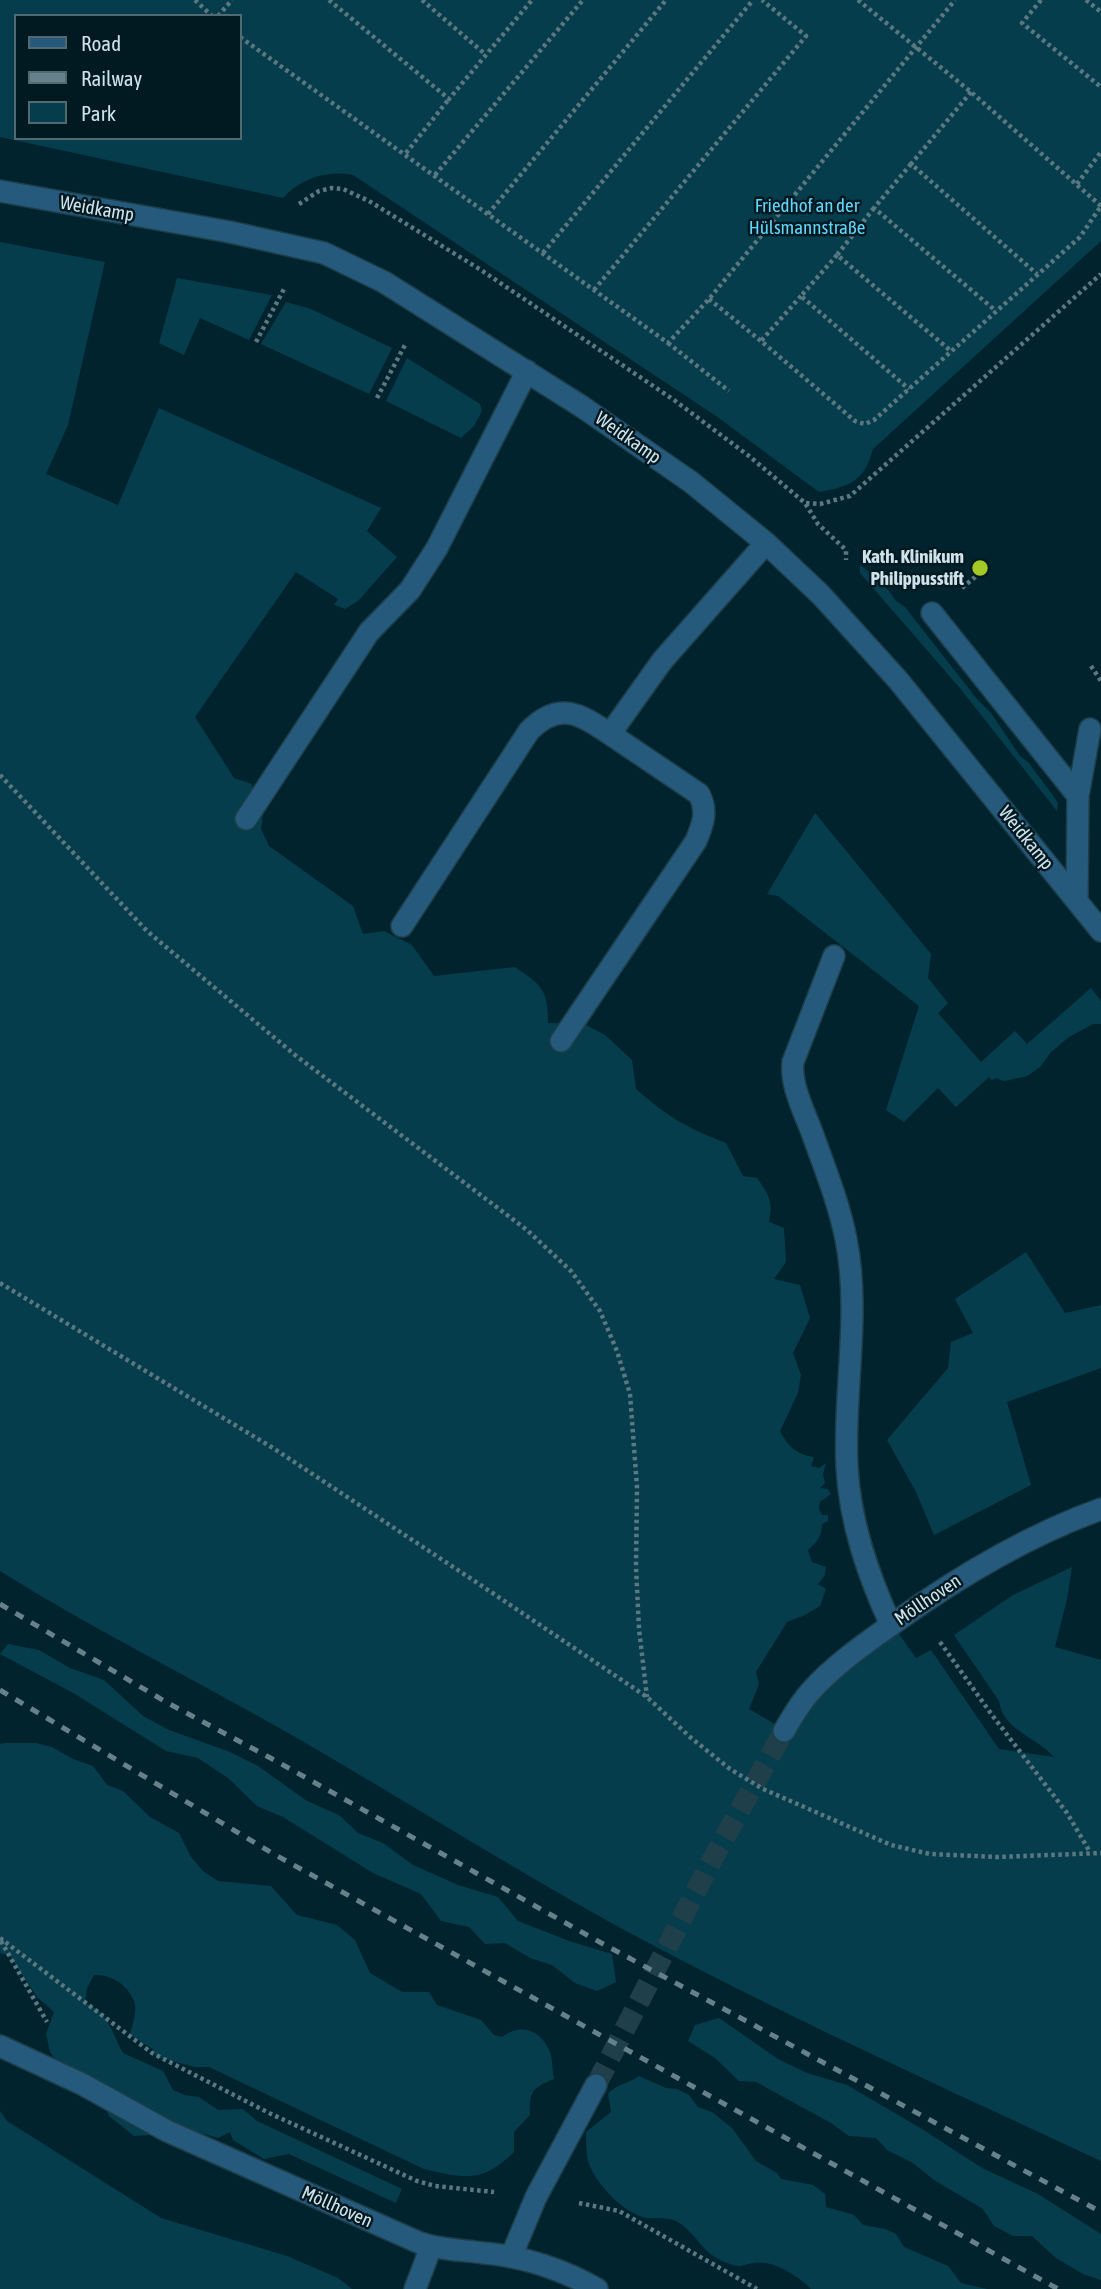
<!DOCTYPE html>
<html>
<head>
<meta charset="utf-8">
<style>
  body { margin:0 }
  #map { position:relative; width:1101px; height:2289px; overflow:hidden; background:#00232e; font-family:"Asap Condensed",sans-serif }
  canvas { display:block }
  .legend { position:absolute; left:14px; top:14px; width:228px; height:126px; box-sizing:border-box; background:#011921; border:2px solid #536971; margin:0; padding:9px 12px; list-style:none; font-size:21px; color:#cfe2e9 }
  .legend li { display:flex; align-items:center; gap:14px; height:35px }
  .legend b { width:35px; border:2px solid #536971 }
</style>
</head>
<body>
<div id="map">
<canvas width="1101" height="2289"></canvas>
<ul class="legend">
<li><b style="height:9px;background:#265a7d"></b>Road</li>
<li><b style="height:9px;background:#66818a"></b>Railway</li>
<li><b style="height:19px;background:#063d4c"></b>Park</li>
</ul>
</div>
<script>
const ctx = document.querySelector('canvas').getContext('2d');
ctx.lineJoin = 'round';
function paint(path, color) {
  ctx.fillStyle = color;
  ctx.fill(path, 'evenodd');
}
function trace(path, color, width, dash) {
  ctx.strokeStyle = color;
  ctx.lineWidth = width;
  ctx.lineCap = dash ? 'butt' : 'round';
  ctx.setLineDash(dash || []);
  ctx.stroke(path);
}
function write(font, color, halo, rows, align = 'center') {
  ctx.font = font + ' "Asap Condensed",sans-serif';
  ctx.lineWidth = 5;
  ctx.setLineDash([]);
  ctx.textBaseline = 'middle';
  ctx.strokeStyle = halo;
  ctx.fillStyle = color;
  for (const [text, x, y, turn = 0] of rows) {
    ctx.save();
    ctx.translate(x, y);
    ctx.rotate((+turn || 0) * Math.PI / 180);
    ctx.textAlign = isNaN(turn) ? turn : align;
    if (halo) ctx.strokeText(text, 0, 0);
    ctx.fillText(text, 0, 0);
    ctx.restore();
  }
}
paint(new Path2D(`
  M0 0H1101V241L873 449C864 482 850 486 819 492L716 416 353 175C327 170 301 178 283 198L0 137ZM16 16H240V138H16Z
  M0 242 105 262 68 425 46 474 118 505 159 408 381 508 367 531 397 557 358 601 345 609 334 605 338 599 296 572 195 717 234 778 252 784 253 796 263 815 261 829 269 846 353 906 363 934 384 931 412 945 434 976 515 967C542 986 548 989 548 1023L584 1024 605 1035 632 1060 636 1089C668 1117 687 1128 726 1143L743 1176 757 1178C769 1195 773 1201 769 1222L784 1228 786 1262 774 1279 800 1285 810 1318 793 1353 801 1375 798 1393 780 1431C787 1446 797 1455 814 1457L811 1466 819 1468 826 1463 823 1474 825 1483 820 1488 828 1489 831 1494 820 1502 819 1509 822 1515H828V1521L822 1524C822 1536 817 1542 808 1550L812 1562 826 1567 825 1575 818 1584 826 1589 820 1606 805 1615 787 1622 756 1672 759 1684 749 1709 780 1727 894 1627 916 1658 931 1650 999 1749 1054 1757C1037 1737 1003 1731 999 1701L954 1635 1013 1595 1072 1567 1067 1599 1055 1647 1101 1660V2161C938 2085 774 2011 615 1925 505 1864 399 1797 290 1734 194 1679 94 1630 0 1571Z
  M177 278 272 295 249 340 200 318 184 355 159 343Z
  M286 302 311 309 392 348 369 394 261 344Z
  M407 358 480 404 482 411 474 426 461 438 386 401Z
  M860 564 889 591 895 600 905 607 977 699 991 713 1020 756 1028 762 1054 797 1058 803 1057 811 959 687 860 573Z
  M815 813 931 954 928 978 948 1003 938 1013 981 1062 1015 1031 1027 1044 1091 988 1101 1001V1024H1093L1069 1037 1051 1052 1040 1067 1027 1076 1004 1081 996 1078 992 1080 989 1077 956 1107 938 1088 904 1122 886 1110 919 1006 778 896 767 894Z
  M1026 1252 1065 1313 1101 1305V1368L1007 1402 1031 1485 934 1535 916 1492 887 1440 948 1368 951 1342 973 1333 955 1299Z
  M8 1644 39 1650 70 1668 104 1680 143 1716 169 1730 230 1752 258 1766 307 1801 339 1815 358 1833 383 1843 413 1865 458 1885 498 1897 518 1921 569 1941 612 1954 616 1982 597 1991 575 1983 552 1965 530 1958 505 1943 485 1944 469 1927 441 1921 421 1894 373 1873 283 1817 257 1806 228 1778 198 1758 166 1751 75 1694 0 1654Z
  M5 1743H36L52 1747 73 1759 93 1766 107 1785 123 1791 150 1817 179 1833 191 1857 203 1871 218 1881 271 1886 297 1915 337 1925 355 1940 370 1973 402 1992H429L437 2005 481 2020 494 2035 502 2037C520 2023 540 2029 549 2050 553 2058 552 2070 554 2079 532 2088 529 2091 530 2115L514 2132V2152C481 2184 465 2178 424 2169L209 2067H195L156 2057 153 2049 130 2035C132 2025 138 2011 134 2001 128 1985 111 1974 94 1975L87 1988 85 2003C110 2013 111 2032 123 2053L163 2071 173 2090 185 2095 199 2097 218 2110 243 2109 257 2121 402 2189 396 2203 289 2154 264 2159 233 2140 230 2132 218 2138 198 2132 134 2136 109 2116 104 2104 77 2090 50 2052 46 2034 54 2012 37 1997 10 1956 0 1953V1744Z
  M719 2018 778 2059 807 2073 847 2085 922 2129 982 2168 1038 2194 1101 2234V2280L1083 2274 1056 2258 1032 2236H1013L994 2226 983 2209 934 2180 913 2163 887 2150 876 2138 849 2136 831 2123 756 2082 739 2081 715 2058 688 2041 695 2025Z
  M639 2076 666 2088 677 2089 689 2095 698 2107 712 2112 732 2128 756 2161 777 2173 781 2179 813 2185 825 2194 826 2207 854 2215 863 2225 885 2229 896 2234 904 2247 948 2266 961 2283 987 2289H811C796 2275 774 2260 753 2263 746 2264 740 2268 733 2265 700 2255 701 2237 678 2222 669 2217 657 2219 647 2218 624 2214 597 2185 589 2164 586 2155 586 2141 586 2132L611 2112 608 2094C614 2085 630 2083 639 2076Z
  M0 2111 7 2121 161 2218 287 2256 338 2278 352 2289H0Z`), '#063d4c');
trace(new Path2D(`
  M596 2085 712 1860 784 1731`), '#1f404a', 21, [21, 10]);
const minor = new Path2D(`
  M0 191 230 232 324 253 384 282 581 406 691 482 766 543 821 595 898 680 1101 931
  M932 613 1078 796 1077 901
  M1078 796 1090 729
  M246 819 369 632 410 590 437 548 527 371
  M402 926 529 731C559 700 580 714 610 734L662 661 766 543
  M834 956 793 1062C790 1086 806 1115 814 1138 826 1171 839 1204 846 1239 861 1314 843 1392 847 1467 850 1523 868 1575 891 1625
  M561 1041 696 841C703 824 708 811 699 794L610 734
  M784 1731C792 1717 800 1703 811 1691 834 1665 866 1643 894 1623 958 1577 1026 1536 1101 1509
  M0 2046 82 2084 167 2131 420 2243C441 2250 462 2250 484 2253 523 2256 564 2270 597 2289
  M511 2257 536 2197 596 2085
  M415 2289 431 2247`);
trace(minor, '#1d3e48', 24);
trace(new Path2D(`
  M195 0 212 16
  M329 0 449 99 532 0
  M422 0 485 54
  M858 0 971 92 1101 206
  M1041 0 1022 23 1101 87
  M1086 0 1101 12
  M218 16 232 0
  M240 37 668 343 709 299 955 0
  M971 92 911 164 1037 274
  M406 153 449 99
  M911 164 874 208 996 311
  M435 175 583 0
  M1077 184 1101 152
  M299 204 319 191 332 188 343 189 369 201 481 270 674 400 749 456 805 503 818 524 846 550V560
  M874 208 837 255 951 351
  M488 214 666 0
  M543 253 753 0
  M837 255 801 296 909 389
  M594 290 806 36 762 0
  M801 296 761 341 855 421 865 424 874 420 1080 237 1101 206
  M709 299 761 341
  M256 342 285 287
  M668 343 729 391
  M377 398 406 343
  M806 503 820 504 850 496 1101 274
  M962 588 982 571
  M1091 666 1101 681
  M0 775 147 931 295 1055 527 1230 571 1271 600 1311 617 1351 630 1394 637 1487 636 1567 639 1629 647 1697
  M0 1283 273 1448 479 1584 647 1697 690 1737 730 1769 763 1789 891 1845 930 1854 998 1857 1101 1853
  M940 1642 992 1715 1067 1813 1090 1852
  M0 1938 152 2053 269 2113 417 2181 435 2186 494 2192
  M1 1941 47 2022
  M579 2203 619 2211 757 2289`), '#5b7780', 4.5, [3.5, 3.5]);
trace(minor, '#265a7d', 21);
trace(new Path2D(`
  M0 1604 166 1702 276 1761 605 1945 1101 2212
  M0 1690 272 1853 1058 2289`), '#66818a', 5, [9, 9]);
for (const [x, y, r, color] of [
  [980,568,9,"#a3c926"]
]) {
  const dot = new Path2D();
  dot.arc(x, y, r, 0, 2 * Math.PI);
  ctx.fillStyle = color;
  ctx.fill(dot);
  trace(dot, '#011921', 2.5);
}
write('19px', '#60d6fb', '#011921', [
  ["Friedhof an der",807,206],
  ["Hülsmannstraße",807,228]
]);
write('19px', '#cfe2e9', '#011921', [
  ["Weidkamp",97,209,10],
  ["Weidkamp",628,438,35],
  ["Weidkamp",1026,838,51],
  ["Möllhoven",928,1600,-34],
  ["Möllhoven",337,2207,24]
]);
write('bold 19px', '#cfe2e9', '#011921', [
  ["Kath. Klinikum",964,557],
  ["Philippusstift",964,579]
], 'right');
</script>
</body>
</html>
